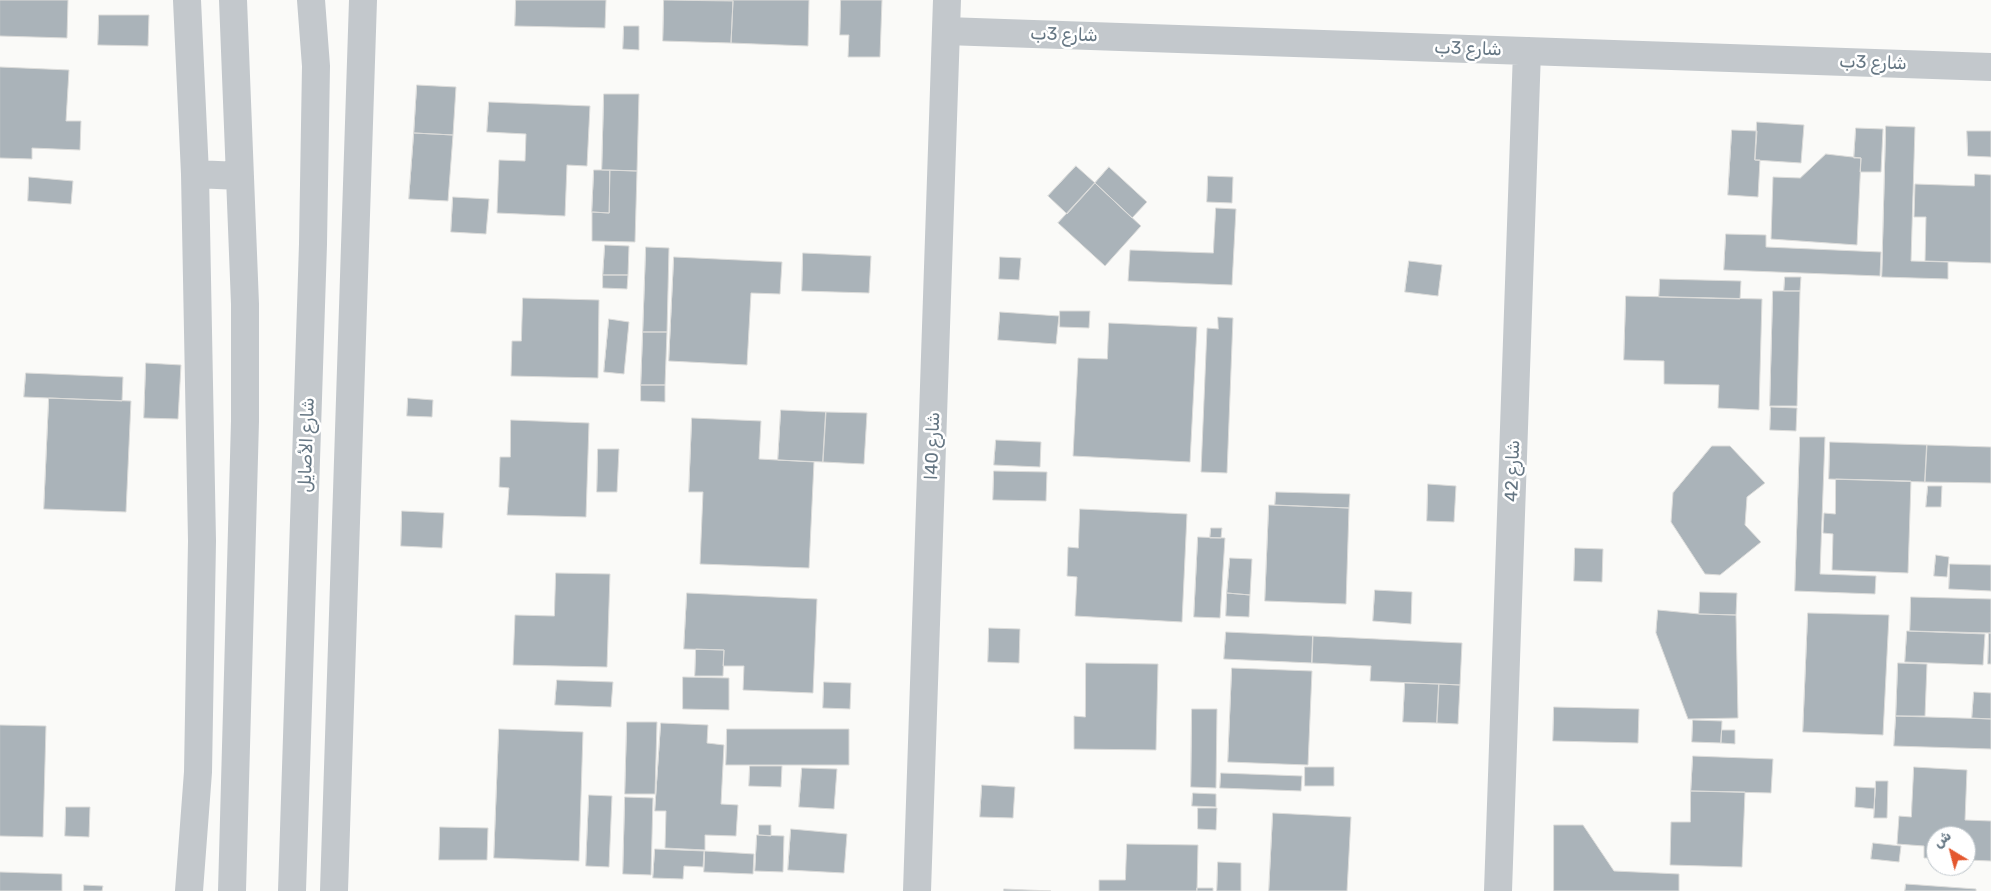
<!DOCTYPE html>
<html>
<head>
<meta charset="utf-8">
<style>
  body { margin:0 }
  #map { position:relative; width:1991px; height:891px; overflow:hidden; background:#fafaf8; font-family:Rubik,"Noto Naskh Arabic",sans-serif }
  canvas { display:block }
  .north { position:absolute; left:1926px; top:826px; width:50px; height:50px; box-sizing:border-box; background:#fff; border:1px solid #c1c8cd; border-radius:50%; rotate:323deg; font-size:14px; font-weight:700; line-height:20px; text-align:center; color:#657683 }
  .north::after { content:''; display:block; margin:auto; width:18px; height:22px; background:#e4572e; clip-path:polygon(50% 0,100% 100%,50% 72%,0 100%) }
</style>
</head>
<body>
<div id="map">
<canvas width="1991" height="891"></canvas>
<div class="north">ش</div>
</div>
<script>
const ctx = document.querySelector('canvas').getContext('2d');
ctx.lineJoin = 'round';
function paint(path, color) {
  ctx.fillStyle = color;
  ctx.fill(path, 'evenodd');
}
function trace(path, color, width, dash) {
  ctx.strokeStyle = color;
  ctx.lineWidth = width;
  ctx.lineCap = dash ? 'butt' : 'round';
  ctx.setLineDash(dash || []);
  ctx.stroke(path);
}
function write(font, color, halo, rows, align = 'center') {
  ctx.font = font + ' Rubik,"Noto Naskh Arabic",sans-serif';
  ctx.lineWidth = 5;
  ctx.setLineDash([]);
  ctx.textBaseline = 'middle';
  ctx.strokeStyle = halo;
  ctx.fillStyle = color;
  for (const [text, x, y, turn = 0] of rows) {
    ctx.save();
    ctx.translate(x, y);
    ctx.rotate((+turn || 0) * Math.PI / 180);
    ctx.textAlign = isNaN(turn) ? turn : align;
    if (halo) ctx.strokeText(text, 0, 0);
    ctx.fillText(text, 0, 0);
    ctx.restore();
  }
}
const building = new Path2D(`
  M0 0H68L67 38 0 36Z
  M516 0H606L605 28 515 26Z
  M664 0 733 1 731 43 663 41Z
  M694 0H809L808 46 731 43 733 1Z
  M841 0H882L880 57H848L849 35H840Z
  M99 15H149L148 46 98 45Z
  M624 26H639V50L623 49Z
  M0 67 69 70 66 121H81L80 150 32 148V159L0 158Z
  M417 85 456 87 453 135 414 133Z
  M604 94H639L637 171 602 170Z
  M489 102 590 106 587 166 567 165 565 216 497 213 499 160 525 161 526 134 487 132Z
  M1757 122 1804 125 1801 163 1755 160Z
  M1886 126 1915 127 1911 261 1948 262V279L1882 277Z
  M1856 128 1883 129 1881 172H1860L1861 158H1854Z
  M1732 130 1757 131 1755 160H1760L1758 197 1728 195Z
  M1967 131H1991V157L1968 156Z
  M414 133 453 135 448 201 409 199Z
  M1826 154 1861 158 1857 245 1771 239 1773 177 1800 178Z
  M1076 166 1095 183 1067 214 1048 196Z
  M1109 167 1147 202 1132 218 1095 183Z
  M594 170H610L609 213 592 212Z
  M610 170 637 171 635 242 592 241V212L609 213Z
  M1975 174 1991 175V263L1925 261 1926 217H1914L1915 184 1974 186Z
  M1208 176 1233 177 1232 203 1207 202Z
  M29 177 73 181 71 204 28 201Z
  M1095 183 1141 226 1105 266 1058 223Z
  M453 197 489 199 486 234 451 232Z
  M1216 208 1236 209 1232 285 1128 281 1130 250 1213 253Z
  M1726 234 1766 235V247L1881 252 1880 276 1724 270Z
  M605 245 629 246 628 275H603Z
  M646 247 669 248 667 332H643Z
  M803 253 871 256 869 293 802 291Z
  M674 257 782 262 780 294 751 293 747 365 669 361Z
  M1000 257 1021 258 1019 280 999 279Z
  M1409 261 1442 265 1438 296 1405 292Z
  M603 275H628L627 289 603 288Z
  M1785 277H1801L1800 291H1784Z
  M1660 279 1741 281 1740 299 1659 297Z
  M1773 291H1800L1797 406H1770Z
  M1626 296 1762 299 1759 410 1718 408 1719 385 1664 384V361L1624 360Z
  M523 298 599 300 598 378 511 376 512 341H521Z
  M1060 311H1090L1089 328 1060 327Z
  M1000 312 1059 316 1056 344 998 340Z
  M1218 317 1233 318 1227 473 1201 472 1207 328 1218 329Z
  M609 319 629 322 624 374 604 372Z
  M1109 323 1197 327 1190 462 1073 456 1078 358 1107 359Z
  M643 332H667L665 385H641Z
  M146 363 181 365 178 419 144 418Z
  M26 373 123 377 122 401 24 397Z
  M641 385H665V402L641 401Z
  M49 398 131 401 126 512 44 509Z
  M408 398 433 400 432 417 407 416Z
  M1771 407 1797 408 1796 431 1770 430Z
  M781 410 826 412 823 462 778 460Z
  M826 412 867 413 864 464 823 462Z
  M692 418 761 421 759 459 814 462 809 568 700 564 703 492H689Z
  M511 420 589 423 586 517 507 515 509 488 499 487 500 457H510Z
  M1800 437H1825L1820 574 1876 576 1875 594 1795 591Z
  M996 440 1041 442 1040 467 994 465Z
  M1830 442 1927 445 1925 482 1829 479Z
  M1927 445 1991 447V483L1925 482Z
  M1712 446H1730L1765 483 1747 497 1745 525 1761 542 1720 575 1705 574 1671 522 1673 493Z
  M598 449H619L617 492H597Z
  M994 471 1047 472 1046 501 993 500Z
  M1836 479 1911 481 1908 573 1832 570 1833 534 1823 533 1824 513 1835 514Z
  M1428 484 1456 486 1454 522 1427 521Z
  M1928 486H1942L1941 507H1926Z
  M1276 492 1350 494 1349 508 1275 505Z
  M1269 505 1349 508 1346 604 1265 601Z
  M1080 509 1187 514 1182 622 1075 616 1077 577 1067 576 1068 547 1078 548Z
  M402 511 444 513 442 548 401 546Z
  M1211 528H1222L1221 538H1210Z
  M1198 537 1225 538 1220 618 1194 617Z
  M1575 548 1603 549 1602 582 1574 581Z
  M1936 555 1949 557 1947 577 1934 576Z
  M1230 558 1252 559 1250 595 1227 593Z
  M1950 564 1991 565V591L1949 589Z
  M556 573 610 574 607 667 513 665 515 615 554 616Z
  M1375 590 1412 592 1411 624 1373 621Z
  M1700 592 1737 593 1736 615 1699 614Z
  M687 593 817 599 813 693 743 690 744 666H723L724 650 684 649Z
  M1227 593 1250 595 1249 617 1226 616Z
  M1911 597 1991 599V633L1910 631Z
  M1658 610 1699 614 1736 615 1738 718 1688 719 1656 633Z
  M1808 613 1889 615 1883 735 1803 732Z
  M989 628 1020 629 1019 663 988 662Z
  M1907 631 1985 634 1983 665 1905 662Z
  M1226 632 1313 636 1312 663 1224 659Z
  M1989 633H1991V664H1988Z
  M1313 636 1462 643 1460 685 1370 681 1371 666 1312 663Z
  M696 649 724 650 723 676H695Z
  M1086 663 1158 664 1156 750 1074 749V716L1085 717Z
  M1898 663 1927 664 1925 716H1896Z
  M1232 668 1312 671 1308 765 1228 762Z
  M683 677 729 678V710L683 709Z
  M557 680 613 682 611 707 555 705Z
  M824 682 851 683 850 709 823 708Z
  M1405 683 1439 684 1437 723 1403 722Z
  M1439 684 1460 685 1458 724 1437 723Z
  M1974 692 1991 693V719L1972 718Z
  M1554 707 1639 709 1638 743 1553 741Z
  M1192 709H1217L1216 788 1191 787Z
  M1896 716 1991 719V749L1894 746Z
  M1693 720 1722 721 1721 743 1692 742Z
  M627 722H657L655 794H625Z
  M661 723 708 725 707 743 724 745 721 804 738 805 736 836 705 835V850L665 848 666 811H655Z
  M0 725 46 726 43 837 0 836Z
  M499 729 583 732 579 861 494 858Z
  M727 729H849V765H726Z
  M1722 730H1735V744L1721 743Z
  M1693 756 1773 759 1771 793 1691 791Z
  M750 766H782L781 787 749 786Z
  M1305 767H1334V786H1305Z
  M1914 767 1967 770 1965 820 1991 821V861L1966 860V836H1936V858H1924V846L1897 844 1899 816 1911 817Z
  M802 768 837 769 834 809 799 807Z
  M1221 773 1302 776 1301 791 1220 788Z
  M1876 781H1888L1887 818H1874Z
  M982 785 1015 787 1013 818 980 817Z
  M1856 787 1875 788 1874 809 1855 807Z
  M1691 791 1745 792 1742 867 1670 865 1671 822H1690Z
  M1193 793 1216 794V807L1192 806Z
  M589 795 612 796 609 867 586 866Z
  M625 797 653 798 651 875 623 874Z
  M66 807H90L89 837 65 836Z
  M1198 808H1217L1216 830 1198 829Z
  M1273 813 1351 817 1347 891H1269Z
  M759 825H771V836L759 835Z
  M1554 825H1583L1614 871 1679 874V891H1554Z
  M440 827 488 828 487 860H439Z
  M791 829 847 834 844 873 788 870Z
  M757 835 784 836 783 872 755 871Z
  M1873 843 1901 846 1899 862 1871 859Z
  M1127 844 1198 845 1197 891H1099V880H1125Z
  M655 849 704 851 703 867 684 866 683 879 653 878Z
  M705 851 754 854 753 874 704 872Z
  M1218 862 1241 863V891H1217Z
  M0 872 62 874V891H0Z
  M1906 884 1976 889V891H1905Z
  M84 885 103 886 102 891H84Z
  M1197 888H1213V891H1197Z
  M1004 889 1051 891H1004Z`);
paint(building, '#aab3b9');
trace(building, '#dcdcda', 1);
trace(new Path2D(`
  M187 0 195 174 202 541 198 772 189 891
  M946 31 1991 67
  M195 174 240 176
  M232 891 245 421V304L233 0
  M292 891 313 244 316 66 311 0
  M334 891 363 0
  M917 891 947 0
  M1498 891 1527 51`), '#c3c8cc', 28);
write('18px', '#657683', '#fff', [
  ["شارع 3ب",1064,35,2],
  ["شارع 3ب",1468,49,2],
  ["شارع 3ب",1873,63,2],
  ["شارع الأصايل",307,445,-88],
  ["شارع 40ا",933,446,-88],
  ["شارع 42",1513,471,-88]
]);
</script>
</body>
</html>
